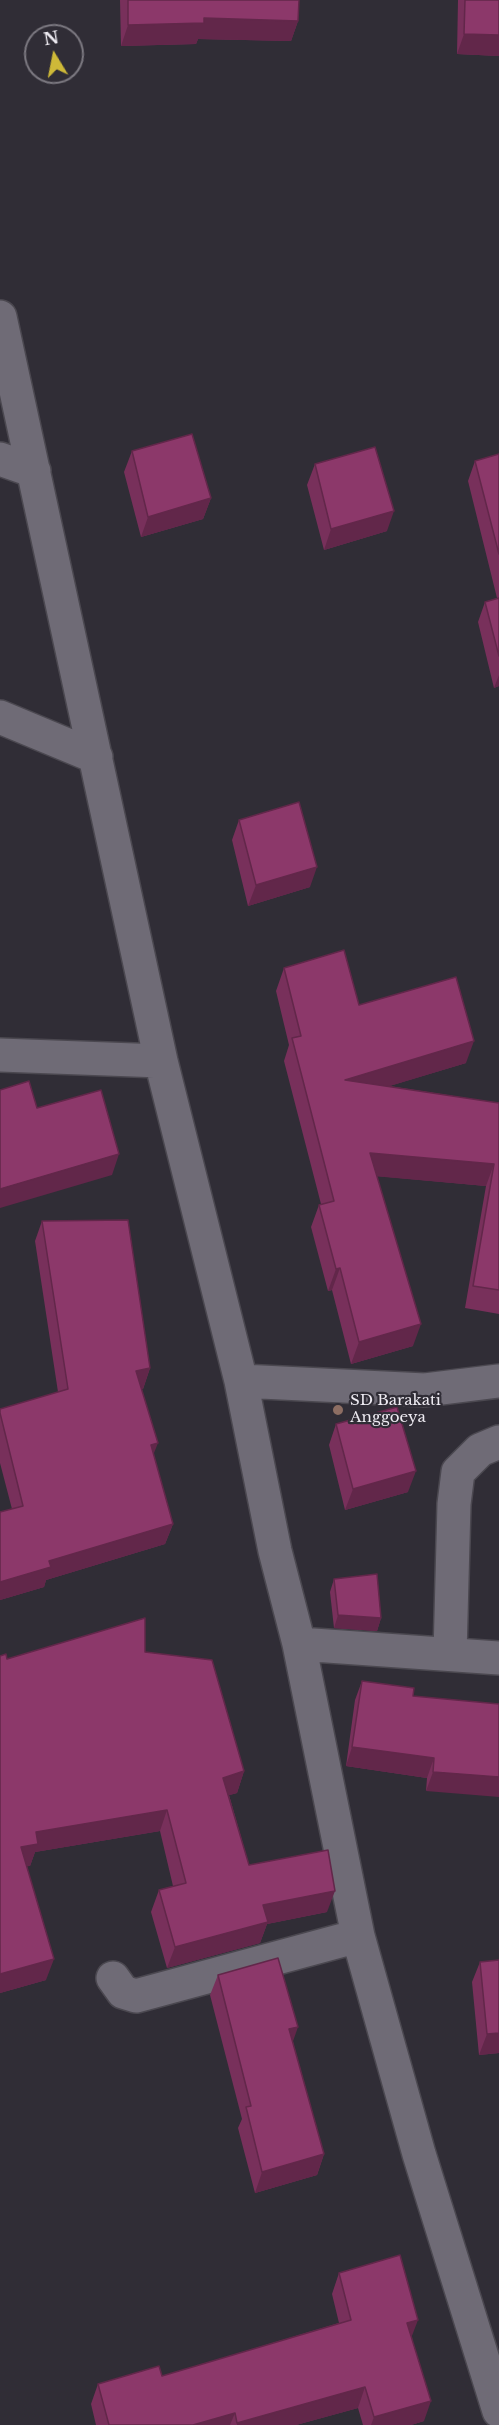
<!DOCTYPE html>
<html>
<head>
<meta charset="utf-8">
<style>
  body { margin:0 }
  #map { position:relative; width:499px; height:2425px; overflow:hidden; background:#302d36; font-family:"Libre Baskerville",serif }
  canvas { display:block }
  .north { position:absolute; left:24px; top:24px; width:60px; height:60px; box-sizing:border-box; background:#302d36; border:2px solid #7c7981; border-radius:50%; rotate:350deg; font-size:16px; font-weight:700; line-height:24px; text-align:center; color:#eeebf2 }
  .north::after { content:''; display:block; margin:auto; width:21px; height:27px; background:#ceb938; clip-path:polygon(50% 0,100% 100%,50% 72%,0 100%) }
</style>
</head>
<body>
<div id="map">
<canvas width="499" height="2425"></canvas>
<div class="north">N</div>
</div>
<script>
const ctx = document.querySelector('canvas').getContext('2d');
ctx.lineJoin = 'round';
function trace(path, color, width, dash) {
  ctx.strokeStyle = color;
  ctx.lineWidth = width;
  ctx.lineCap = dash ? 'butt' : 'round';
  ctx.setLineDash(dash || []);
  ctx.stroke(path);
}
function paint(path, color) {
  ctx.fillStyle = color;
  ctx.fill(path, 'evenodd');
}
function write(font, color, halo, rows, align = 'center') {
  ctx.font = font + ' "Libre Baskerville",serif';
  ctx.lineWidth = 4.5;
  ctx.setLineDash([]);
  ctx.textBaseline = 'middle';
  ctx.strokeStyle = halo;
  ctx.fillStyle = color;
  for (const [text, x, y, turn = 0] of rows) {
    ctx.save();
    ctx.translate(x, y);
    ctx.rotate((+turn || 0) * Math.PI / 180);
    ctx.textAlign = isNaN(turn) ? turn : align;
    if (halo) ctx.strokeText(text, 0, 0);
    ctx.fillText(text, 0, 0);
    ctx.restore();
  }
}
const street = new Path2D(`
  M0 317 161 1061 241 1381 275 1551 299 1644 358 1936 419 2154 499 2411
  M0 459 34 471
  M0 717 96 757
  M0 1055 161 1061
  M241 1381 425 1390 499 1381
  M299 1644 499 1658
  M450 1654 454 1504 458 1472 480 1450 499 1442
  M113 1978 123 1992 136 1996 358 1936`);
trace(street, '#4b4850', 36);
trace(street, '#6f6b76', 33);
paint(new Path2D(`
  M120 0H299L298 21 291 41 198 39 196 44 121 46Z
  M458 0H499V56L457 54Z
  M132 451 211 498 203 519 141 537 124 472Z
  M499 454V686L494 688 478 622 485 602 497 598 468 481 475 461Z
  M315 464 387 531 324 550 307 485Z
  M239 820 310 887 248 906 232 840Z
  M284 968 359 1005 466 1063 389 1086 499 1103V1314L465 1308 486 1186 377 1176 413 1346 351 1364 332 1290 328 1291 311 1227 319 1205 321 1204 284 1061 289 1045 276 991Z
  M42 1221 150 1368 143 1389H142L153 1455 173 1524 165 1544 46 1580 44 1587 0 1600V1512L12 1509 0 1463V1409L58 1392 35 1241Z
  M336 1424 408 1492 345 1510 329 1445Z
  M334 1579 381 1618 377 1631 334 1628 330 1592Z
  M145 1652 244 1771 237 1793 229 1795 249 1865 327 1912 267 1924 260 1943 167 1968 151 1912 159 1890 173 1886 160 1831 35 1852 30 1866H27L46 1980 0 1993V1656L7 1659Z
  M362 1681 413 1696 499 1704 426 1791 427 1778 346 1766 355 1700Z
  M499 1960V2053L479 2055 472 1982 480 1962Z
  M218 1975 293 2042 324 2154 317 2175 255 2193 238 2128 242 2119 210 1995Z
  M339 2273 412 2337 424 2421 411 2425H363L358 2408 296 2425H96L91 2404 98 2384 162 2376 339 2323 332 2294Z`), '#78305b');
paint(new Path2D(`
  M204 18 298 21 291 41 198 39 196 44 121 46 128 25Z
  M464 34 499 35V56L457 54Z
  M211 498 203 519 141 537 148 517Z
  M394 511 387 531 324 550 331 529Z
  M499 675V686L494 688Z
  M317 867 310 887 248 906 256 885Z
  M474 1041 466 1063 337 1102 345 1080Z
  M370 1153 494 1164 486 1186 362 1175Z
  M119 1154 112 1175 0 1208V1189Z
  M340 1268 332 1290 328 1291 336 1269Z
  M421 1324 413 1346 351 1364 359 1342Z
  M150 1368 143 1389 129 1391 136 1371Z
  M158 1443 150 1463 151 1445Z
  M416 1471 408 1492 345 1510 353 1489Z
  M173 1524 165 1544 46 1580 44 1587 0 1600V1582L49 1561Z
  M338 1615 381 1618 377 1631 334 1628Z
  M352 1747 434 1758 427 1778 346 1766Z
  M244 1771 237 1793 216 1799 223 1778Z
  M433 1772 499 1777V1797L426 1791Z
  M167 1810 160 1831 35 1852 30 1866 13 1868 21 1847 36 1832Z
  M335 1891 327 1912 267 1924 260 1943 167 1968 175 1947 263 1905Z
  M54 1959 46 1980 0 1993V1974Z
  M298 2027 291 2047 289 2029Z
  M499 2033V2053L479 2055 487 2034Z
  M324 2154 317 2175 255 2193 262 2172Z
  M418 2320 410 2341 407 2323Z
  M365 2387 358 2408 296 2425H237V2423Z
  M431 2401 424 2421 411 2425H371L374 2417Z
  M235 2413 230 2425H193Z`), '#62274a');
const building = new Path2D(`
  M128 0H299L298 21 204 18V23L128 25Z
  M465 0H499V35L464 34Z
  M192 434 211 498 148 517 132 451Z
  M375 447 394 511 331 529 315 464Z
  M499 454V554L475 461Z
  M499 598V656L485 602Z
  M299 802 317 867 256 885 239 820Z
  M344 950 359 1005 456 977 474 1041 345 1080 499 1103V1290L473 1286 494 1164 370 1153 421 1324 359 1342 340 1268 336 1269 319 1205 334 1201 292 1038 301 1036 284 968Z
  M29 1081 37 1108 101 1090 119 1154 0 1189V1090Z
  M128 1220 150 1368 136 1371 158 1443 151 1445 173 1524 49 1561 51 1567 0 1582V1512L23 1506 0 1413V1409L68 1389 42 1221Z
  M397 1407 416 1471 353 1489 336 1424Z
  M377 1574 381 1618 338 1615 334 1579Z
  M145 1618V1652L212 1660 244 1771 223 1778 249 1865 328 1850 335 1891 263 1905 268 1922 175 1947 159 1890 186 1883 167 1810 36 1832 38 1844 21 1847 54 1959 0 1974V1656L6 1654 7 1659Z
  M362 1681 414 1688 413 1696 499 1704V1777L433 1772 434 1758 352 1747Z
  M278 1958 298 2027 289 2029 324 2154 262 2172 246 2107 251 2106 218 1975Z
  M499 1960V2033L487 2034 480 1962Z
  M400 2255 418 2320 407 2323 431 2401 374 2417 365 2387 237 2423 235 2413 193 2425H109L98 2384 159 2366 162 2376 351 2320 339 2273Z`);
paint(building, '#8c386a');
trace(building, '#62274a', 1.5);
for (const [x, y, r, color] of [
  [338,1410,6,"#8d6e63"]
]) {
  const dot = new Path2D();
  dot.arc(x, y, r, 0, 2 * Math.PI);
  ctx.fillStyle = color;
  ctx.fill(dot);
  trace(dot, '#302d36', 2);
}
write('15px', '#eeebf2', '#302d36', [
  ["SD Barakati",350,1401],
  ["Anggoeya",350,1418]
], 'left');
</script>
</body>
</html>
